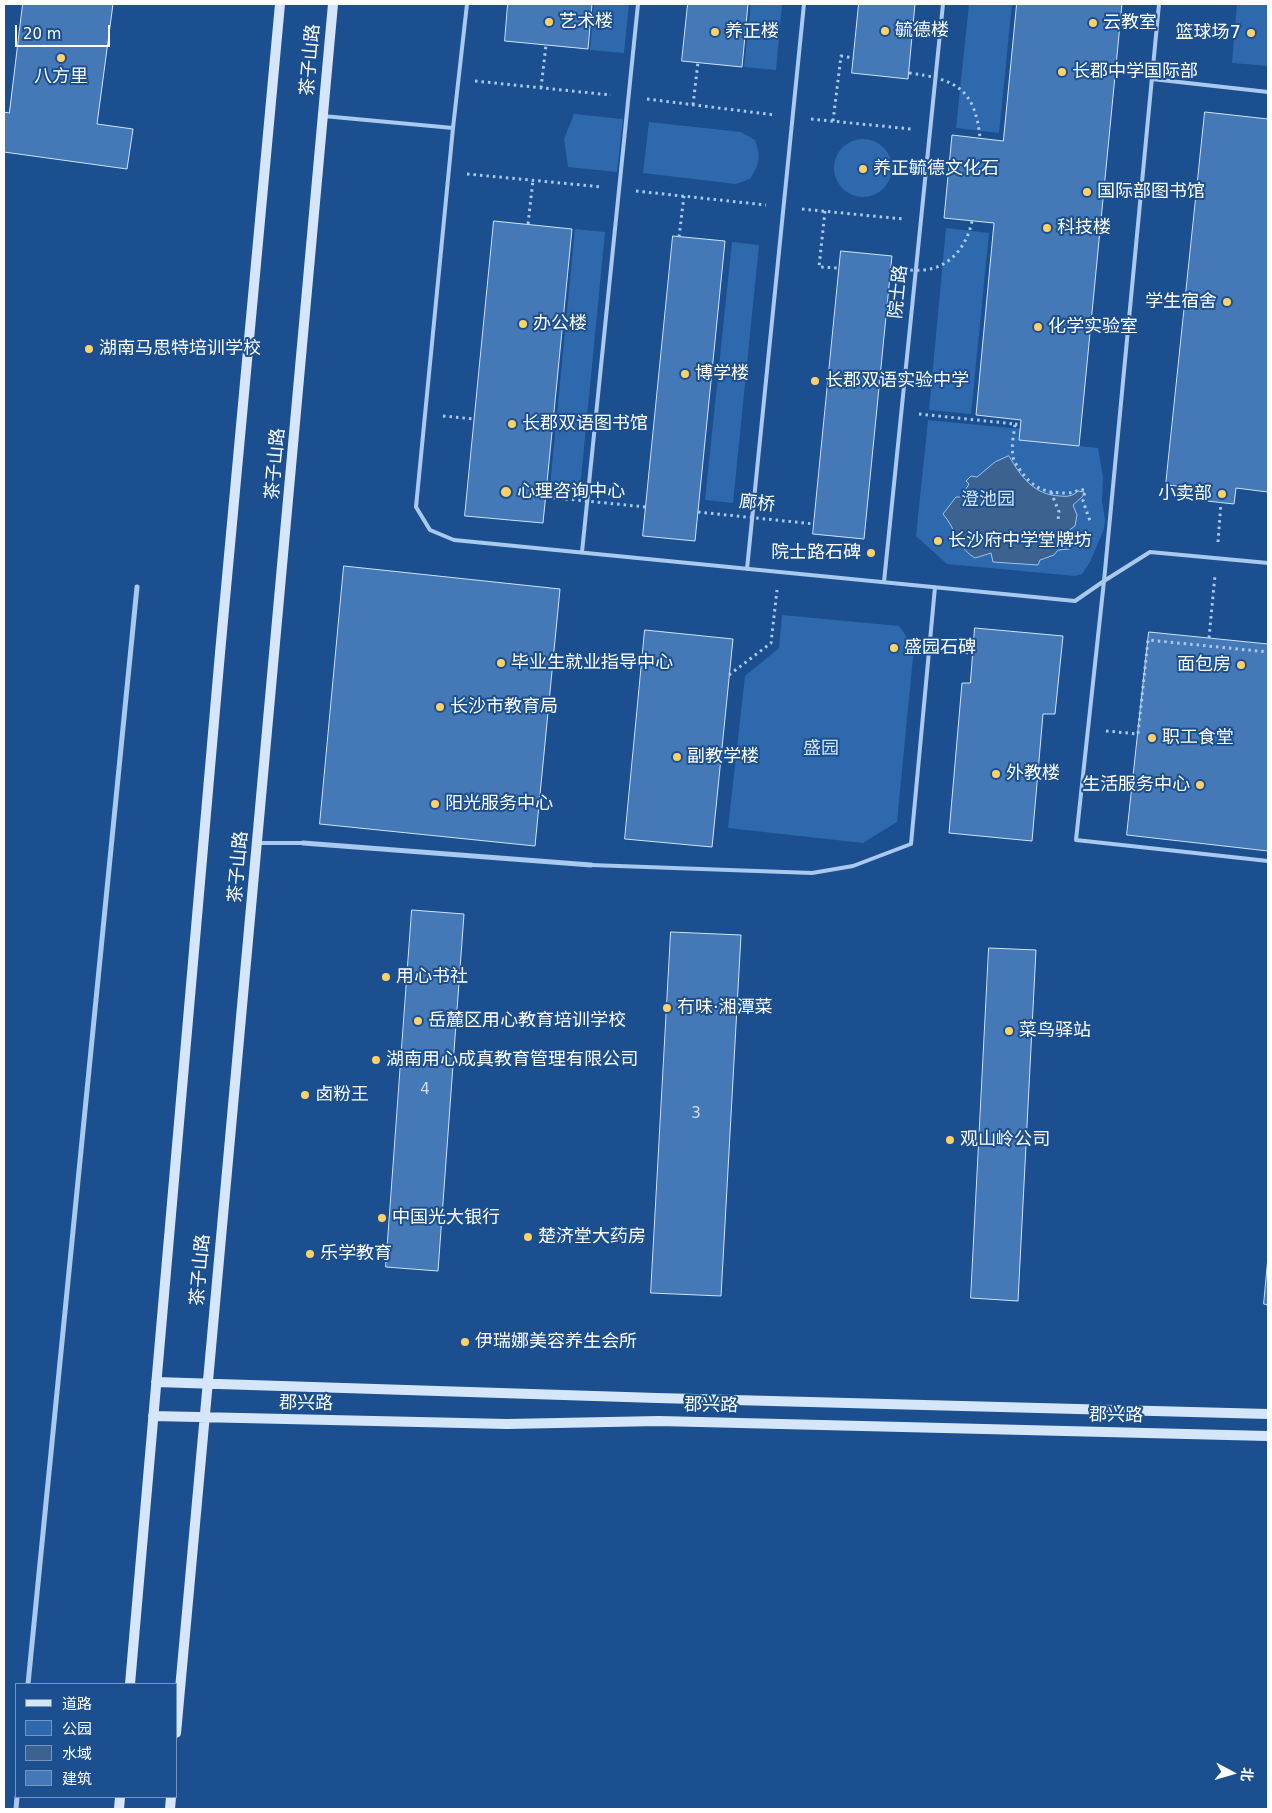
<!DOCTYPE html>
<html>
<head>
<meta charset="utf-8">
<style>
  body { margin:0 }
  #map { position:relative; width:1272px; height:1813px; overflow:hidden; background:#1b4f8f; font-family:"DejaVu Sans","Noto Sans SC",sans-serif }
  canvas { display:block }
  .frame { position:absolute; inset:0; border:5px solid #fff; pointer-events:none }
  .legend { position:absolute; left:15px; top:1683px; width:162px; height:115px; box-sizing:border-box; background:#1b4f8f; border:1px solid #7695bc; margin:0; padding:6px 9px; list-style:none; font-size:15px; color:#fff }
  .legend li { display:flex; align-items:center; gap:10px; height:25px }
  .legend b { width:25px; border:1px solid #7695bc }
  .north { position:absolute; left:1207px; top:1748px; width:50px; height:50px; -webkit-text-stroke:4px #1b4f8f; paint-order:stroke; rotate:96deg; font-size:14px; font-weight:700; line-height:20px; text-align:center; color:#fff }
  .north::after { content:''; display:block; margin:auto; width:18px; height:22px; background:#fff; clip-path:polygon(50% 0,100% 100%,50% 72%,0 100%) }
  .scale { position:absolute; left:15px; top:25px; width:95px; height:22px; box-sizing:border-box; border:2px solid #fff; border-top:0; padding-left:6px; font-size:15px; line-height:18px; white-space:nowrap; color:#fff; -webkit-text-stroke:4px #1b4f8f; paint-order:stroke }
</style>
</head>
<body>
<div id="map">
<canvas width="1272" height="1813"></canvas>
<div class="frame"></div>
<ul class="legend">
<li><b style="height:6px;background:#d6e6fa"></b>道路</li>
<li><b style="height:14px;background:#2e69ad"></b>公园</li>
<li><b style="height:14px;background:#3c6290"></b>水域</li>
<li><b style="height:14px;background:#4478b7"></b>建筑</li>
</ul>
<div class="north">北</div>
<div class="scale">20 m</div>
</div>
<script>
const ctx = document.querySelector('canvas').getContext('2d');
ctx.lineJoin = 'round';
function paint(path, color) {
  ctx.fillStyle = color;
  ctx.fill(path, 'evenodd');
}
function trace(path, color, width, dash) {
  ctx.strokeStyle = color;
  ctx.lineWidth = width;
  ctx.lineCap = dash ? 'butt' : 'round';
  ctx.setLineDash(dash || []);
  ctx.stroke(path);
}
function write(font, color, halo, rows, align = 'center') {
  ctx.font = font + ' "DejaVu Sans","Noto Sans SC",sans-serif';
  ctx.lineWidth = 4;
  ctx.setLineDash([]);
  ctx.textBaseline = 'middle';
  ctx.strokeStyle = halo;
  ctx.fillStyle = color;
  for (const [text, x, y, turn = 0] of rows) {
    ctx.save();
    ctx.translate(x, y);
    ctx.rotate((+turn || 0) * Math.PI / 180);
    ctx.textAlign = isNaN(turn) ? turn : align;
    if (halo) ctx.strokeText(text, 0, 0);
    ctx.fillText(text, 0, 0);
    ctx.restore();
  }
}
paint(new Path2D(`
  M594 4H629L624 53 590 50Z
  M751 4H782L776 70 744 67Z
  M969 4H1012L999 133 956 128Z
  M1237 4H1268V66L1232 63Z
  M574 114 623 119 617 172 568 167 564 139Z
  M649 122 741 132 755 140C761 157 760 163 750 179L736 184 643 173Z
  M834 168a29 29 0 1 1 58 0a29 29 0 1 1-58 0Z
  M946 228 989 233 971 414 929 410Z
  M575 229 605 232 580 489 550 486Z
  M732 242 759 245 733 503 705 500Z
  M928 420 1020 429V440L1098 448 1103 477 1102 501 1105 519 1104 529 1090 562 1082 574 1075 576 947 564 916 536Z
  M782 615 899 626 914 647 897 822 863 843 728 828 745 676 779 648Z`), '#2e69ad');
const water = new Path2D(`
  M1009 456C1021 477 1034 495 1060 496 1067 497 1073 496 1078 491L1084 492 1083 496 1073 505 1077 515 1075 526 1068 531V534L1071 536 1070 549 1058 550 1054 555 1040 560 1038 565 993 562 991 553 975 558C958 549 955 527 943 514L956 497H961L969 484 966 481 971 476 977 477 995 462Z`);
paint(water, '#3c6290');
trace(water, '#9cc4f0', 1);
const building = new Path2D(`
  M23 4H113L97 124 133 129 127 169 4 152V112L9 113Z
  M508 4H592L588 49 505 41Z
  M688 4H748L742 67 682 61Z
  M859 4H915L908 79 852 73Z
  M1017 4H1122L1079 446 1019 440 1021 420 976 415 994 223 944 218 952 135 1003 141Z
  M1205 112 1268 119V492L1236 488 1234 504 1207 501 1209 489 1166 485Z
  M494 221 572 229 543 523 465 516Z
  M673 236 725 241 695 541 643 536Z
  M841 251 892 256 864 539 813 534Z
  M344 566 560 589 535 846 320 824Z
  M975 628 1063 636 1055 714H1043L1032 841 949 833 962 683H970Z
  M645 630 733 639 712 847 625 839Z
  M1149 632 1268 644V851L1127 835Z
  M412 910 464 914 438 1271 386 1267Z
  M671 932 741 935 721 1296 651 1293Z
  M989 948 1036 950 1018 1301 971 1298Z
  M1268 1257V1305L1264 1304Z`);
paint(building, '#4478b7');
trace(building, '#cfe3fa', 1);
trace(new Path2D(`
  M475 81 611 95
  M541 88 546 45
  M647 99 775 115
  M693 105 698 62
  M811 119 911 129
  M833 121 841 56 854 58
  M467 174 602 187
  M636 191 766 205
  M1103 191 1123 193
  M802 209 903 219
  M825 211 819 267 839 268
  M528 224 533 180
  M679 237 684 196
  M919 414 1015 424C1014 434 1011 446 1013 456 1013 461 1017 465 1020 470 1033 488 1044 493 1067 493 1074 493 1078 489 1085 490L1083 501 1091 524
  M443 416 474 419
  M1015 424 1020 425
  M1051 492 1059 512 1058 520
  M1218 542 1221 502
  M1209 638 1215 575
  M946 651 972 653
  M729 675 771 643 777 590
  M1106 731 1138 734 1148 640 1268 652`), '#a9c9ee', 3, [2.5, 4]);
trace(new Path2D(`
  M467 4 453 128 416 507 430 530 454 540 1075 601 1104 581 1159 4
  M1152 79 1268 92
  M323 116 453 128
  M582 552 638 4
  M1268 563 1150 552 1104 581 1076 840 1268 861
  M747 569 804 4
  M884 582 943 4
  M258 843H303
  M591 865 812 873 853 866 911 844 935 587`), '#a9c9ee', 4);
trace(new Path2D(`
  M303 843 591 865
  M28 1684 137 587
  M16 1809 17 1797`), '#a9c9ee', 5);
trace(new Path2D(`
  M156 1382 657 1398 1268 1414
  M153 1416 507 1424 659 1421 1268 1436
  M130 1684 220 653 280 4
  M176 1733 333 4
  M119 1809 120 1797
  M170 1809 171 1797`), '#d6e6fa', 10);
trace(new Path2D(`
  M909 73C955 79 975 88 980 138
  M891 268C901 269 912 271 923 270 950 268 967 246 972 221
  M546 497 646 507
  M698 512 814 524`), '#a9c9ee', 3, [2.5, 4]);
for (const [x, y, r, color] of [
  [549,22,5,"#ffd166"],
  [1093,23,5,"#ffd166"],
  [885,31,5,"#ffd166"],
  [715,32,5,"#ffd166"],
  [1251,33,5,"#ffd166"],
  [61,58,5,"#ffd166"],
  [1062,72,5,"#ffd166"],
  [863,169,5,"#ffd166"],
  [1087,192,5,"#ffd166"],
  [1047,228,5,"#ffd166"],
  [1227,302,5,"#ffd166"],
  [523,324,5,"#ffd166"],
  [1038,327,5,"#ffd166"],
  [89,349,5,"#ffd166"],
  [685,374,5,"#ffd166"],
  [815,381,5,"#ffd166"],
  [512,424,5,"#ffd166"],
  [506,492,6,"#ffd166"],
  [1222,494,5,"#ffd166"],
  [938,541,5,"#ffd166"],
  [871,553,5,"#ffd166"],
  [894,648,5,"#ffd166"],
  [501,663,5,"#ffd166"],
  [1241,665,5,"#ffd166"],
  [440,707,5,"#ffd166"],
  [1152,738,5,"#ffd166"],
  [677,757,5,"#ffd166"],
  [996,774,5,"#ffd166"],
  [1200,785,5,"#ffd166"],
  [435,804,5,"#ffd166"],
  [386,977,5,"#ffd166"],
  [667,1008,5,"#ffd166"],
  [418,1021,5,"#ffd166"],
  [1009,1031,5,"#ffd166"],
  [376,1060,5,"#ffd166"],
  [305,1095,5,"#ffd166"],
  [950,1140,5,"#ffd166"],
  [382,1218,5,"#ffd166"],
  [528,1237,5,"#ffd166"],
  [310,1254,5,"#ffd166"],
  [465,1342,5,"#ffd166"]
]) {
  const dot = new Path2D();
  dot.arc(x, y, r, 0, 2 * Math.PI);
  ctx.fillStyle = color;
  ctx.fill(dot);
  trace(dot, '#1b4f8f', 2);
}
write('15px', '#d0dded', null, [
  ["4",425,1090],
  ["3",696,1114]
]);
write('18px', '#fff', '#1b4f8f', [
  ["艺术楼",559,22],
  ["云教室",1103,23],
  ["毓德楼",895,31],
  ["养正楼",725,32],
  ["篮球场7",1241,33,"right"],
  ["长郡中学国际部",1072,72],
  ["八方里",61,77,"center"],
  ["养正毓德文化石",873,169],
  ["国际部图书馆",1097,192],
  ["科技楼",1057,228],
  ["学生宿舍",1217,302,"right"],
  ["办公楼",533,324],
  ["化学实验室",1048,327],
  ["湖南马思特培训学校",99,349],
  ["博学楼",695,374],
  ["长郡双语实验中学",825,381],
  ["长郡双语图书馆",522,424],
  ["心理咨询中心",517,492],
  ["小卖部",1212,494,"right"],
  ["长沙府中学堂牌坊",948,541],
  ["院士路石碑",861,553,"right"],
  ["盛园石碑",904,648],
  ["毕业生就业指导中心",511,663],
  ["面包房",1231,665,"right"],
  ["长沙市教育局",450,707],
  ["职工食堂",1162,738],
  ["副教学楼",687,757],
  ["外教楼",1006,774],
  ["生活服务中心",1190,785,"right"],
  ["阳光服务中心",445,804],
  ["用心书社",396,977],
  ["冇味·湘潭菜",677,1008],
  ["岳麓区用心教育培训学校",428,1021],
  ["菜鸟驿站",1019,1031],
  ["湖南用心成真教育管理有限公司",386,1060],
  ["卤粉王",315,1095],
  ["观山岭公司",960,1140],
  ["中国光大银行",392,1218],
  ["楚济堂大药房",538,1237],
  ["乐学教育",320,1254],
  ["伊瑞娜美容养生会所",475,1342]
], 'left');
write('18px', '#fff', '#1b4f8f', [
  ["茶子山路",311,60,-85],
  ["院士路",899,292,-84],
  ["茶子山路",276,464,-85],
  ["廊桥",757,504,6],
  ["茶子山路",239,867,-85],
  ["茶子山路",201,1270,-85],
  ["郡兴路",306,1404,1],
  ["郡兴路",711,1406,1],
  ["郡兴路",1116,1416,1]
]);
write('18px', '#cfe3fa', '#1b4f8f', [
  ["澄池园",988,500],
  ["盛园",821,749]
]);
</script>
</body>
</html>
